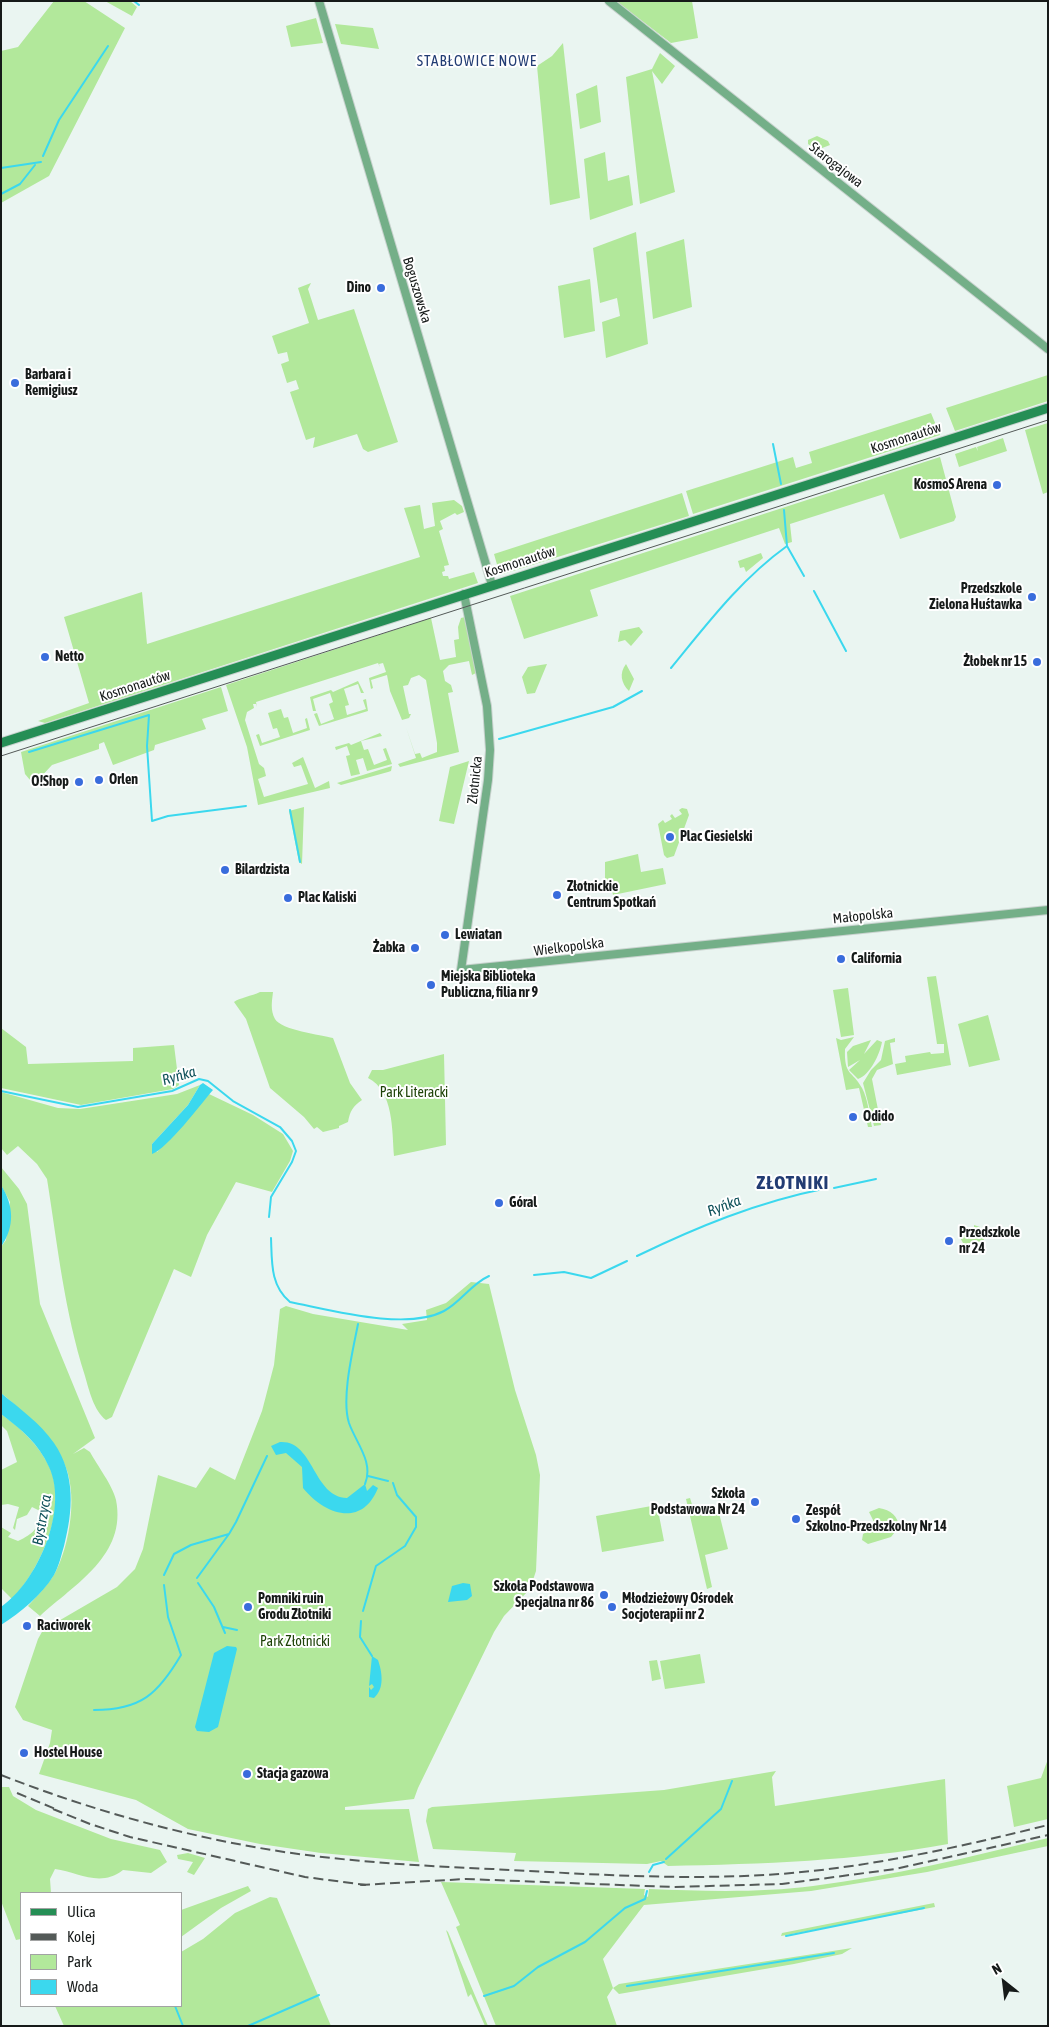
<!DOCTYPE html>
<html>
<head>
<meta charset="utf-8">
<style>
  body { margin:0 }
  #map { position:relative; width:1049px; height:2027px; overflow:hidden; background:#eaf5f1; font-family:"Asap Condensed",sans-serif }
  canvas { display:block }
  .frame { position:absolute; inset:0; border:2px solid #161a19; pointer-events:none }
  .legend { position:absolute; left:20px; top:1892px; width:162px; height:115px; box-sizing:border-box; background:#fff; border:1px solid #a2a3a3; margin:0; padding:6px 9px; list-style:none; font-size:15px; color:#161a19 }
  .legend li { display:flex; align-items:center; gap:10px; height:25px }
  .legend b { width:25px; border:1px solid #a2a3a3 }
  .north { position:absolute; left:979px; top:1957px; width:50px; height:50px; -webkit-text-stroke:4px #fff; paint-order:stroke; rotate:331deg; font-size:14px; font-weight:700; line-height:20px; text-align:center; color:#161a19 }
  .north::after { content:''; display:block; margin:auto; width:18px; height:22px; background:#161a19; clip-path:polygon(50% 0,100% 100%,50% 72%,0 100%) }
</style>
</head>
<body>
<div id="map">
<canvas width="1049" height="2027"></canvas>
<div class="frame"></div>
<ul class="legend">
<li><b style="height:6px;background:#258e55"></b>Ulica</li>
<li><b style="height:6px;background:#545a58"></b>Kolej</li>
<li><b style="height:14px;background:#b2e89b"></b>Park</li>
<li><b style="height:14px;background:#3bd8ee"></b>Woda</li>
</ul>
<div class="north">N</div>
</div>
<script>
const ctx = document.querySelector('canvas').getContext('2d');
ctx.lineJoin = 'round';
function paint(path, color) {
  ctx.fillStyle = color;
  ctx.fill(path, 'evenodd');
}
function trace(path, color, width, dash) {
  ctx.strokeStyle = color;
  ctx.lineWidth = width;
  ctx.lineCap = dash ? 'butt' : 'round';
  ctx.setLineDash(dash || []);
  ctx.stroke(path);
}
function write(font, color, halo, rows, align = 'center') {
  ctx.font = font + ' "Asap Condensed",sans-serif';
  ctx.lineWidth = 4;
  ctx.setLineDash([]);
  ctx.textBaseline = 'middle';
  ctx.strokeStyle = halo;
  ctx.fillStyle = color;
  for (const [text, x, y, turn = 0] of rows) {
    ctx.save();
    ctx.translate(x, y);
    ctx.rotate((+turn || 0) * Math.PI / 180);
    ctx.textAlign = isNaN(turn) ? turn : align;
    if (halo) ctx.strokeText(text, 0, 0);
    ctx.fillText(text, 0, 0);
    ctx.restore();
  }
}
paint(new Path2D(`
  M54 1H84L125 28 49 176 1 203V51L18 47Z
  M105 1H130L137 7 132 16Z
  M616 1H692L698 38 671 43Z
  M316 18 323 43 291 47 286 26Z
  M335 24 373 28 379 49 341 44Z
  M563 43 580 198 550 205 537 66 552 56Z
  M660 53 675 66 662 84 652 71 675 192 640 204 626 77 652 69Z
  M597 85 601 122 580 129 576 94Z
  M817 136 828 141 830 145 817 150 808 144V140Z
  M605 152 608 181 629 175 633 205 590 220 584 159Z
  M636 232 648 344 606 358 602 322 620 316 617 298 600 303 593 248Z
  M684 239 692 307 653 319 646 252Z
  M590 279 595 331 564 338 558 286Z
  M311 283 308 289 318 320 354 309 398 442 368 452 363 449 357 434 313 448 315 437 306 440 290 392 299 389 296 380 287 383 281 364 289 361 287 352 278 354 272 336 309 323 298 288Z
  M1048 375V401L955 431 946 408Z
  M931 413 940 435 693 514 686 491 793 457 796 468 812 463 809 452Z
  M1048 423V492L1043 494 1025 430Z
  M1003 438 1007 451 959 467 955 454 976 447 978 451 977 447Z
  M940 457 956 517 954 521 900 539 884 494 790 524 792 542 785 544 779 528 590 590 598 616 524 639 510 596Z
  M682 493 689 516 500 575 494 554Z
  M454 500 462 506 464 512 457 515 455 513 440 521 443 529 439 531 449 565 444 566 445 571 442 572 443 576H448L449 579 474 572 478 583 45 723 38 721 89 703 64 617 142 592 147 644 420 557 404 508 420 505 424 529 435 526 432 503Z
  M761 553 763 558 746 572 744 567 740 568 738 561Z
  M465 617 476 673 472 675 469 661 449 665 443 671 445 681 451 685 453 692 448 693 459 752 400 767 398 764 416 758 406 727 415 754 420 753 422 758 437 752V743L426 680 419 675 411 678 408 685 403 686 409 714H411L409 718 402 720 390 691 387 675 371 680 373 688 371 689 369 678 386 672 383 663 379 664 380 667 378 663 256 702 257 707 256 704H253L254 708 247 712 245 720 259 764 264 768 266 776 258 779 264 797 308 784 301 765 294 767 292 763 303 757 315 788 329 781 330 788 258 805 247 747 226 685 431 618 440 660 456 657 454 640 459 639 458 627 461 618Z
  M639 627 643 632 631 646 625 640 618 642 620 631Z
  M547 664 535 693 527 694 522 677 528 667Z
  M626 664 634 679 629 691C621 683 619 673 626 664Z
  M358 681 364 693H361L358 684 344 689 349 705 345 706 347 715 366 709 363 700 366 699 368 711 319 726 314 714 317 713 321 724 334 719 329 704 333 702 330 693 313 699 316 711H313L310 697 331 690 333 692Z
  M221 687 228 711 202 719 206 729 155 745 154 750 113 765 104 742 99 744V749L52 765 38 780H30L25 774 21 752Z
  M281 709 284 718 288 717 293 733 307 728 305 719 307 718 310 730 260 746 256 735 259 734 262 743 280 737 277 728 273 729 268 713Z
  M380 733 382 736 361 741 364 750 368 749 374 765 387 760 383 749 386 748 392 764 367 771 363 758 356 760 360 774 351 776 346 756 350 755 347 746 336 750 335 747 349 743 351 745Z
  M469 761 454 824 439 821 450 767Z
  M392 766 391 771 388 772 341 785 337 783Z
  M304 807 302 864 299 862 289 811Z
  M682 808 687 809 689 815 674 856 667 858 664 855 658 824 663 820 665 823 672 819 670 816 672 814 675 818 682 814 679 810Z
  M638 854 641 872 663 868 666 884 613 895 612 890 605 891V862Z
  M936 976 951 1065 897 1075 895 1064 906 1062 905 1056 930 1052 931 1054 944 1053V1044H937L927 977Z
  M848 988 854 1035 841 1037 833 990Z
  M260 992H273C272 1001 270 1010 275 1019 281 1030 321 1035 333 1038L350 1083 362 1100C353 1106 350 1111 348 1122L339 1126V1128L323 1132 317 1127 314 1129 304 1117 270 1088 246 1019 234 1002C239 998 252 996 260 992Z
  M988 1015 1000 1060 969 1067 958 1024Z
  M1 1028 26 1047 28 1064 133 1061V1048L174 1045 179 1085 173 1089 81 1105 1 1088Z
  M854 1037 845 1049C844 1076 852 1070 862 1088 868 1099 869 1114 872 1127H868L859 1088 846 1090 836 1038 841 1040Z
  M895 1038V1042L890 1043 893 1064 877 1070 872 1079 881 1125 874 1126 863 1083 871 1070 881 1060 885 1041Z
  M871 1040 864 1054 877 1040 882 1042C880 1054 870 1075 858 1079L849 1070 860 1060 848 1067 847 1052 853 1046Z
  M444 1054 446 1145 394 1156C392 1131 394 1091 368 1078L372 1070H383Z
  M200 1085 188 1105 152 1144 157 1152 209 1094 253 1115 283 1134 293 1151 290 1161 272 1192 236 1182 207 1235 191 1277 174 1269 112 1417 106 1420C94 1411 89 1390 85 1376 64 1309 58 1248 47 1179L37 1164 18 1146 7 1155 1 1148V1092L58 1108 80 1109 177 1094Z
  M1 1167 19 1189 27 1204 40 1304 95 1438 73 1454 84 1448 90 1452C97 1465 113 1486 116 1500 127 1555 75 1584 40 1616L28 1606C37 1596 48 1585 55 1573 70 1545 79 1491 63 1461 50 1437 22 1410 1 1393V1247L6 1240 10 1202 1 1185Z
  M974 1225 980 1227 984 1240 966 1248 959 1236 974 1232Z
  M471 1282 489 1284 515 1390 536 1455 540 1475 536 1571 530 1589 504 1616 494 1632 418 1788 414 1799 345 1807V1810L409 1809 419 1862 321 1853 260 1844 188 1829 136 1800 39 1774 50 1743 52 1730 23 1720 15 1707 38 1639 43 1630 117 1587 135 1569 143 1549 158 1475 196 1488 210 1467 235 1480 262 1411 274 1365 280 1309 286 1306 313 1314 408 1330 402 1324 427 1320 426 1310 446 1303Z
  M1 1414C21 1428 39 1445 50 1468 68 1509 40 1570 12 1599L1 1588V1527L11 1533 8 1537 18 1541C33 1534 40 1528 40 1511L32 1507 27 1515 17 1519 15 1530 13 1528 19 1507 8 1504 1 1505V1470L17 1462 7 1431 1 1425Z
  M690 1498 695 1514 718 1509 728 1549 705 1555 712 1587 707 1589 686 1499Z
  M657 1505 664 1541 602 1552 596 1516Z
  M879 1508C891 1510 898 1516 899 1527L891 1537 868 1544 862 1540 863 1534 870 1530 874 1522 869 1512Z
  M700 1654 705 1683 665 1689 660 1661Z
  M657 1660 661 1679 652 1681 649 1661Z
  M1048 1759V1819L1014 1827 1007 1786 1041 1778Z
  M776 1771 772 1777 775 1806 945 1779 948 1844C856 1861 762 1864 668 1866L661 1861 647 1864 514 1861 516 1853 433 1849 426 1821 428 1809 432 1807 664 1790Z
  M1 1787H9L13 1796 36 1810 111 1839 160 1850 167 1862 151 1873 123 1870C100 1888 78 1872 55 1869L50 1879 51 1893H21V1939L16 1940 1 1901Z
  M1048 1838V1846L927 1872 811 1891 644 1905 603 1959 613 1988 619 1984 852 1948 842 1954 794 1964 619 1994 613 1988 607 1997 617 2026H496L456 1927 460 1925 441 1882 645 1889 644 1895 648 1897 649 1889C700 1891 761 1893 813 1886 892 1876 970 1857 1048 1838Z
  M188 1853 205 1858 194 1875 187 1872 193 1862 178 1859 177 1855Z
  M248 1886 251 1891 221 1908 181 1937V1910Z
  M270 1897 277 1898 331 2026H64L55 2006H181V1952L203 1939 235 1913Z
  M934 1903 935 1907 781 1936 782 1933Z
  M446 1930 448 1932 488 2026H485L471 1994 468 1997Z`), '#b2e89b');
paint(new Path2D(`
  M203 1083 213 1090C200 1105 168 1148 152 1154V1144L188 1105 200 1085Z
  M1 1185C14 1206 15 1226 1 1247Z
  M1 1393C19 1408 40 1423 54 1443 76 1475 73 1511 64 1546 61 1556 59 1566 54 1575 41 1596 21 1612 1 1625V1607C37 1582 69 1510 49 1467 39 1444 21 1429 1 1414Z
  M280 1442C314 1440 313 1497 347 1498L365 1484 367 1491 373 1485 378 1488C362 1528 325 1515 303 1488L302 1467 286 1453 276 1455 271 1446Z
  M463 1583 470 1584 472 1596 467 1600 448 1602 452 1586Z
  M227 1646 236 1647 237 1649 218 1727 209 1732 197 1731 195 1727 214 1653Z
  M372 1656 378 1660C382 1672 385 1688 374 1698L369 1697V1687L371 1690 374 1687 372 1684 369 1686Z`), '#3bd8ee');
trace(new Path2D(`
  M134 1 139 5
  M43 156 59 120 108 46
  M1 168 41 162
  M1 194 20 184 35 165
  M773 444 781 484
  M787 546 804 576
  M814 591 846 651
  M671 668C707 624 741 579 787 546L784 510
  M499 739 613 707 642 691
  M29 752 149 715 147 746 152 821 168 816 246 806
  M290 810 300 862
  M1 1091 78 1107 172 1091 199 1079 208 1081 233 1101 280 1127 292 1141 296 1151 292 1162 271 1197 269 1217
  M834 1188 876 1179
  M271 1238C272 1261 270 1286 290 1302 331 1310 406 1331 444 1311 461 1302 471 1284 489 1276
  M637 1256C697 1227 758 1202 823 1189
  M534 1275 564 1272 591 1278 627 1261
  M358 1324C353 1350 341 1398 349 1423 356 1443 374 1462 365 1484
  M368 1476 388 1481
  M164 1575 174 1554 191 1545 229 1534 236 1522 267 1456
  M197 1578 229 1534
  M198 1583 214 1607 225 1633
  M363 1611 376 1566 405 1546 416 1527V1517L397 1495 393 1483
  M361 1621 360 1637 372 1656
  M223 1627 237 1630
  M94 1710C141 1710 158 1694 181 1655L168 1617 164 1585
  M666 1859 721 1809 732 1781
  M649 1872 653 1865 664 1862
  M786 1936 924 1908
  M627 1986 834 1953
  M484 1996 514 1986 538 1967 585 1942 625 1908 645 1899 647 1891
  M175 2006 183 2026
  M248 2026 319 1995`), '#3bd8ee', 2);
const tertiary = new Path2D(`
  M319 1 492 585
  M609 1 1048 349
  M464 594 487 706 490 750 488 780 461 970 1048 910`);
const secondary = new Path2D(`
  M1 743 1048 408`);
trace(tertiary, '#c8d2ce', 10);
trace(secondary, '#c8d2ce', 11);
trace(tertiary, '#74af88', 8);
trace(secondary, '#258e55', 9);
trace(new Path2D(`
  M1 756 1048 420`), '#545a58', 1);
trace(new Path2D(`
  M1 1775C93 1811 187 1837 284 1852 353 1862 422 1866 492 1869 588 1874 684 1881 780 1874 871 1867 960 1847 1048 1825
  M17 1793 58 1810
  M53 1809 90 1824 130 1837 305 1877 366 1885
  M360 1885 466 1879 673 1887 782 1884 895 1869 1048 1835`), '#545a58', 2, [10, 5]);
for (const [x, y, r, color] of [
  [381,288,5,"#396cdc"],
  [15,383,5,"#396cdc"],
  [997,485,5,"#396cdc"],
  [1032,597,5,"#396cdc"],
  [45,657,5,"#396cdc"],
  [1037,662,5,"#396cdc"],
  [99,780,5,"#396cdc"],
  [79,782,5,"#396cdc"],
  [670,837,5,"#396cdc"],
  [225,870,5,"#396cdc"],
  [557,895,5,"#396cdc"],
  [288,898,5,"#396cdc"],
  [445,935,5,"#396cdc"],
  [415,948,5,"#396cdc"],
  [841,959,5,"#396cdc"],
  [431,985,5,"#396cdc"],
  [853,1117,5,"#396cdc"],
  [499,1203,5,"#396cdc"],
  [949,1241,5,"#396cdc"],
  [755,1502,5,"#396cdc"],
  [796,1519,5,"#396cdc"],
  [604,1595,5,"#396cdc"],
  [248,1607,5,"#396cdc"],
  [612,1607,5,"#396cdc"],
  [27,1626,5,"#396cdc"],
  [24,1753,5,"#396cdc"],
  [247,1774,5,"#396cdc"]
]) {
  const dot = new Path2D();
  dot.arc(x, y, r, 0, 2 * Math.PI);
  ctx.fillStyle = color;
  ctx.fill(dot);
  trace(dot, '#fff', 2);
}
write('14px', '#161a19', '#fff', [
  ["Starogajowa",836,165,38],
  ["Boguszowska",417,290,73],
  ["Kosmonautów",906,438,-18],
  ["Kosmonautów",520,562,-18],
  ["Kosmonautów",135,686,-18],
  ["Złotnicka",475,780,-84],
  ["Małopolska",863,916,-6],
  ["Wielkopolska",569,947,-7]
]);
write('bold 14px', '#161a19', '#fff', [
  ["Dino",371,288,"right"],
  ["Barbara i",25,375],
  ["Remigiusz",25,391],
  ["KosmoS Arena",987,485,"right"],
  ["Przedszkole",1022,589,"right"],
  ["Zielona Huśtawka",1022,605,"right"],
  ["Netto",55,657],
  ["Żłobek nr 15",1027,662,"right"],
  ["Orlen",109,780],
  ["O!Shop",69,782,"right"],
  ["Plac Ciesielski",680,837],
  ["Bilardzista",235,870],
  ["Złotnickie",567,887],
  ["Centrum Spotkań",567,903],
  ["Plac Kaliski",298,898],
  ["Lewiatan",455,935],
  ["Żabka",405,948,"right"],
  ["California",851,959],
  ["Miejska Biblioteka",441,977],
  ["Publiczna, filia nr 9",441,993],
  ["Odido",863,1117],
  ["Góral",509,1203],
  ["Przedszkole",959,1233],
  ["nr 24",959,1249],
  ["Szkoła",745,1494,"right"],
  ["Podstawowa Nr 24",745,1510,"right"],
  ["Zespół",806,1511],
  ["Szkolno-Przedszkolny Nr 14",806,1527],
  ["Szkoła Podstawowa",594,1587,"right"],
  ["Specjalna nr 86",594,1603,"right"],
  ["Pomniki ruin",258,1599],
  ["Grodu Złotniki",258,1615],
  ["Młodzieżowy Ośrodek",622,1599],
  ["Socjoterapii nr 2",622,1615],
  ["Raciworek",37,1626],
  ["Hostel House",34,1753],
  ["Stacja gazowa",257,1774]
], 'left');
write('14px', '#1e4207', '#fff', [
  ["Park Literacki",414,1093],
  ["Park Złotnicki",295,1642]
]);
ctx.letterSpacing = '1px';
write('15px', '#223c73', '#fff', [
  ["STABŁOWICE NOWE",477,61]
]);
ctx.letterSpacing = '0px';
write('italic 15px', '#0f515a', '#fff', [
  ["Ryńka",179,1076,-16],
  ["Ryńka",724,1206,-21],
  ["Bystrzyca",42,1520,-80]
]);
ctx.letterSpacing = '1px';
write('bold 19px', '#223c73', '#fff', [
  ["ZŁOTNIKI",793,1183]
]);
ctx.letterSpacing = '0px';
</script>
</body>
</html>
